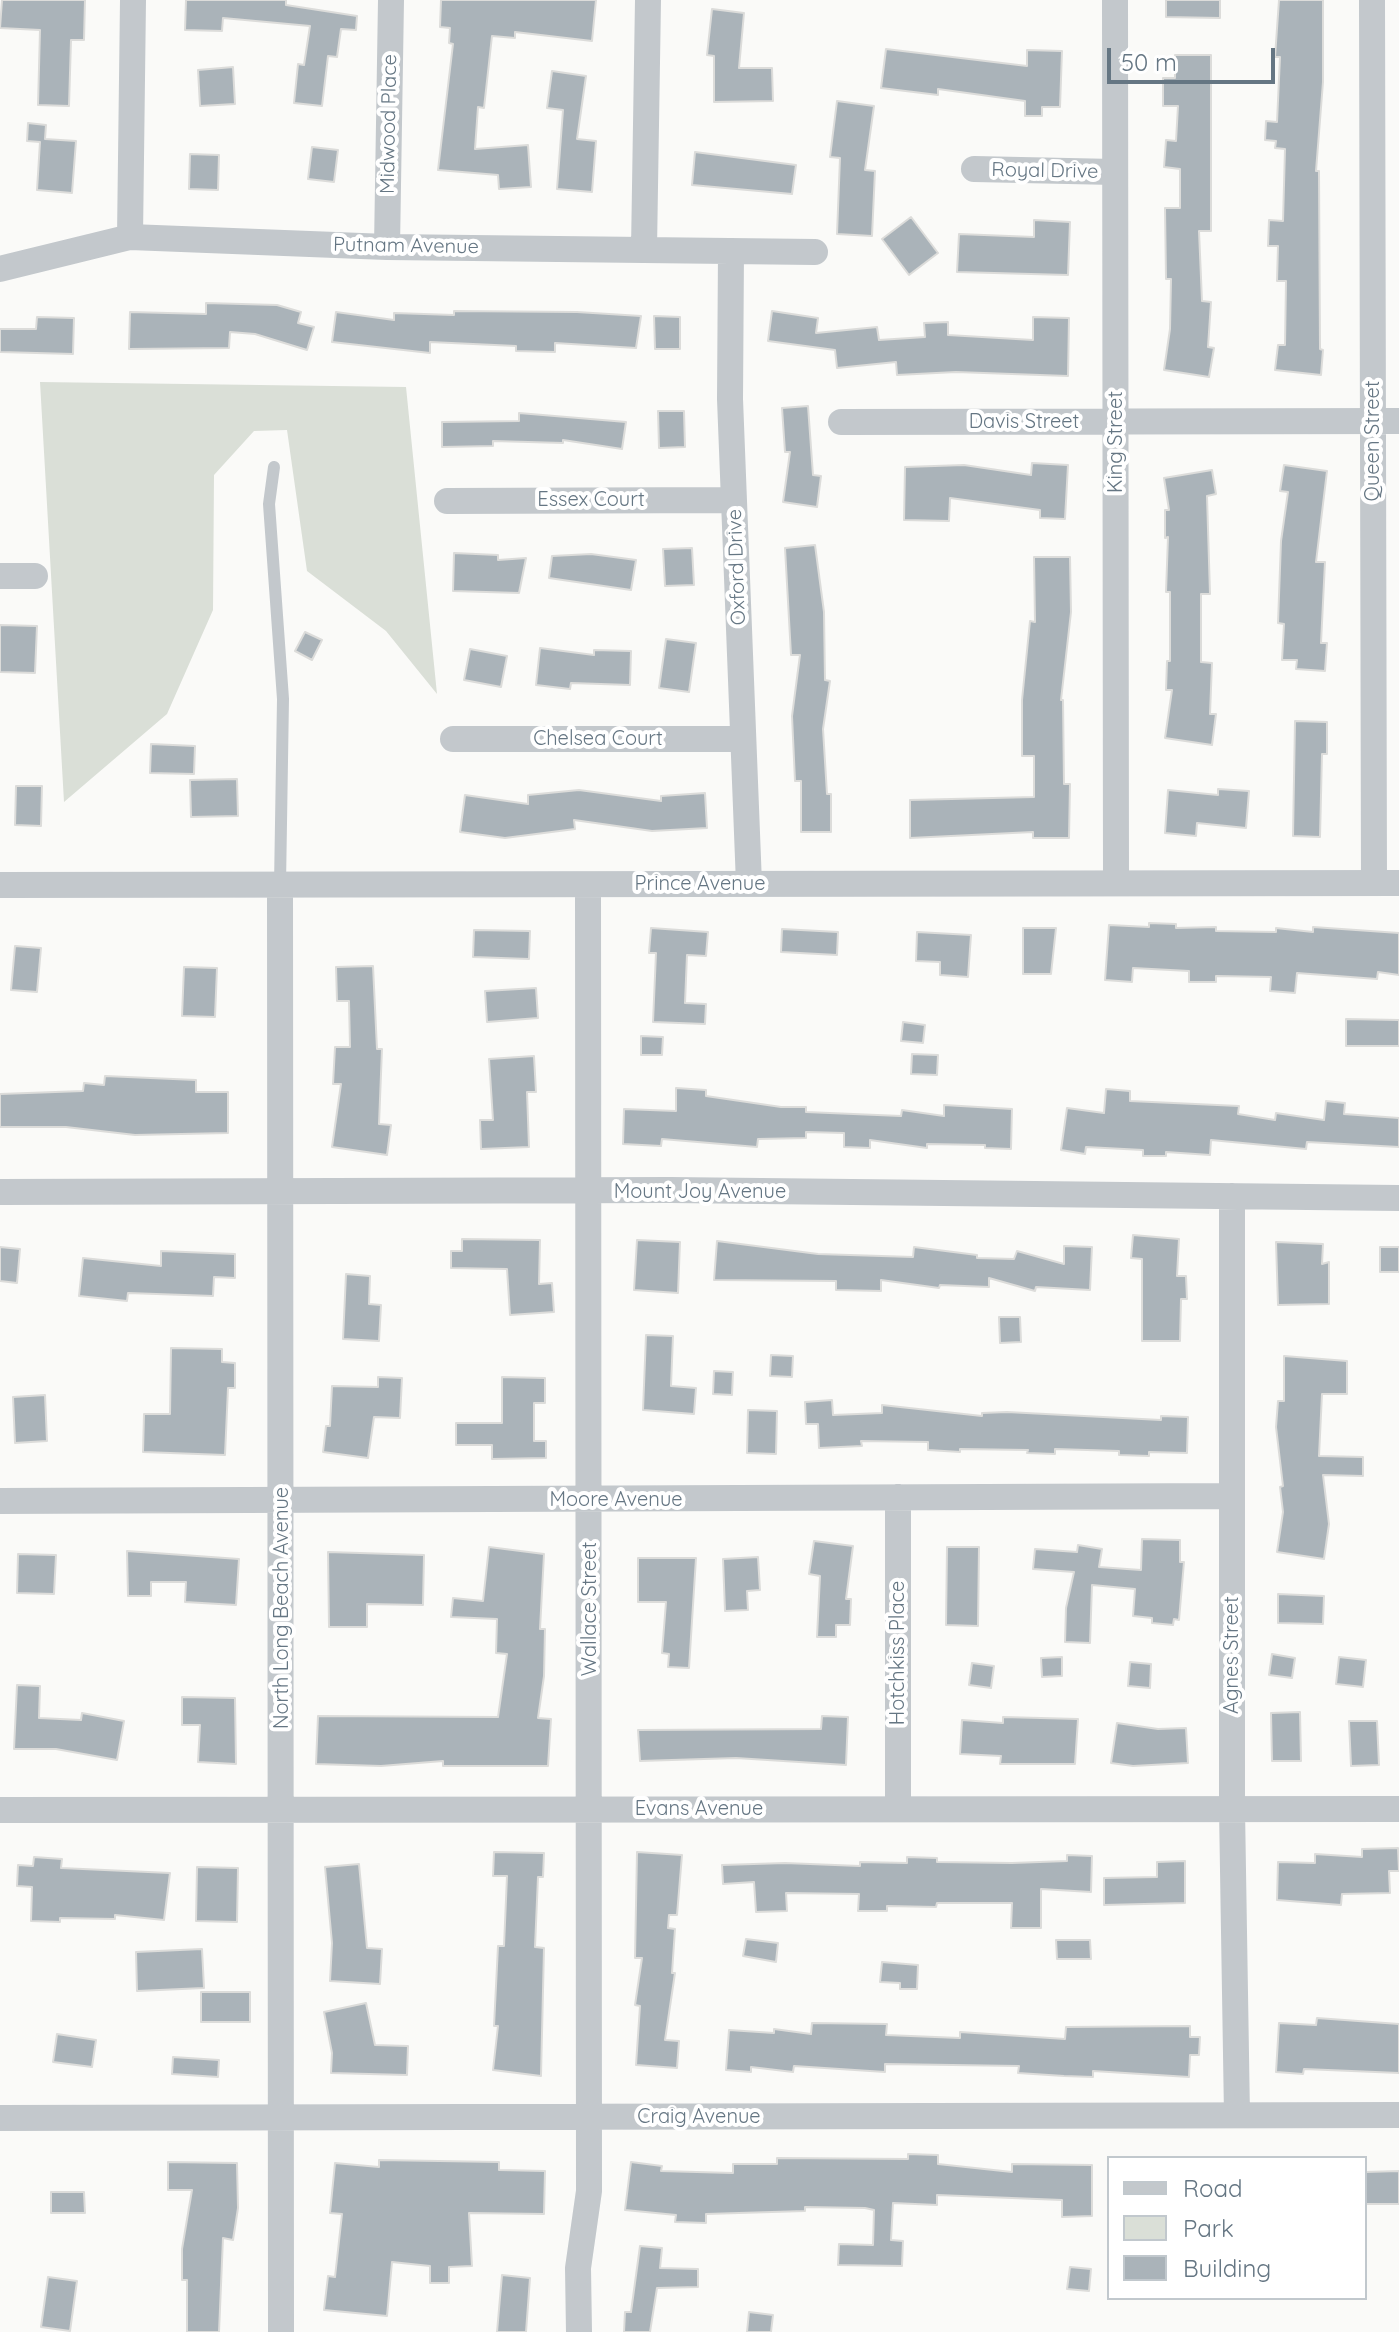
<!DOCTYPE html>
<html>
<head>
<meta charset="utf-8">
<style>
  body { margin:0 }
  #map { position:relative; width:1399px; height:2332px; overflow:hidden; background:#fafaf8; font-family:Quicksand,sans-serif }
  canvas { display:block }
  .legend { position:absolute; left:1107px; top:2156px; width:260px; height:144px; box-sizing:border-box; background:#fff; border:2px solid #c1c8cd; margin:0; padding:10px 14px; list-style:none; font-size:24px; color:#657683 }
  .legend li { display:flex; align-items:center; gap:16px; height:40px }
  .legend b { width:40px; border:2px solid #c1c8cd }
  .scale { position:absolute; left:1107px; top:48px; width:168px; height:36px; box-sizing:border-box; border:4px solid #657683; border-top:0; padding-left:10px; font-size:24px; line-height:28px; white-space:nowrap; color:#657683; -webkit-text-stroke:6px #fff; paint-order:stroke }
</style>
</head>
<body>
<div id="map">
<canvas width="1399" height="2332"></canvas>
<ul class="legend">
<li><b style="height:10px;background:#c3c8cc"></b>Road</li>
<li><b style="height:22px;background:#dadfd7"></b>Park</li>
<li><b style="height:22px;background:#aab3b9"></b>Building</li>
</ul>
<div class="scale">50 m</div>
</div>
<script>
const ctx = document.querySelector('canvas').getContext('2d');
ctx.lineJoin = 'round';
function paint(path, color) {
  ctx.fillStyle = color;
  ctx.fill(path, 'evenodd');
}
function trace(path, color, width, dash) {
  ctx.strokeStyle = color;
  ctx.lineWidth = width;
  ctx.lineCap = dash ? 'butt' : 'round';
  ctx.setLineDash(dash || []);
  ctx.stroke(path);
}
function write(font, color, halo, rows, align = 'center') {
  ctx.font = font + ' Quicksand,sans-serif';
  ctx.lineWidth = 8;
  ctx.setLineDash([]);
  ctx.textBaseline = 'middle';
  ctx.strokeStyle = halo;
  ctx.fillStyle = color;
  for (const [text, x, y, turn = 0] of rows) {
    ctx.save();
    ctx.translate(x, y);
    ctx.rotate((+turn || 0) * Math.PI / 180);
    ctx.textAlign = isNaN(turn) ? turn : align;
    if (halo) ctx.strokeText(text, 0, 0);
    ctx.fillText(text, 0, 0);
    ctx.restore();
  }
}
paint(new Path2D(`
  M40 382 406 387 437 694 386 631 307 571 287 430 254 431 214 475 213 610 167 714 64 802Z`), '#dadfd7');
const building = new Path2D(`
  M2 0H85L84 40H71L69 106 38 105 40 30 0 28Z
  M186 0H286V5L357 16 356 30 341 29 337 57 328 56 322 106 294 103 298 64 304 65 310 26 223 18 222 31 185 30Z
  M441 0H596L592 41 515 32V38L492 36 484 108 478 107 475 149 528 145 531 187 499 189 498 175 438 170 453 44 449 43 450 28 440 27Z
  M1166 0H1220V18L1166 17Z
  M1279 0H1323V82L1316 171H1319L1320 349 1323 350 1321 375 1275 370 1278 345H1285L1286 281H1277L1278 246H1268L1269 220 1283 221 1285 149 1275 148 1276 141 1265 140 1266 121 1277 122 1280 57H1275Z
  M712 9 744 13 739 68H772L773 101 714 102V56L707 55Z
  M886 49 1027 66V50L1062 51 1060 107H1042V116H1025V101L938 89V95L881 88Z
  M1175 55H1211V231H1199L1202 301 1211 302 1208 347 1214 348 1209 377 1164 370 1170 329 1171 279H1166L1165 208H1180V169L1164 167 1166 140 1176 141 1178 106H1163V78H1175Z
  M233 67 235 104 200 106 198 70Z
  M552 71 586 76 577 139 596 141 592 192 557 189 563 110 547 108Z
  M837 101 874 106 865 170 875 171 872 236 837 234 840 158 830 157Z
  M28 123 46 125 45 139 76 141 72 193 37 190 40 142 27 141Z
  M312 147 338 150 334 182 308 179Z
  M695 152 796 165 792 194 692 185Z
  M190 154 219 155 218 190 189 189Z
  M911 217 938 253 909 275 882 239Z
  M1034 220 1070 222 1068 275 957 272 959 234 1034 237Z
  M206 303 277 305 301 312 298 323 314 327 307 350 255 334 230 332 229 348 129 349 130 312 206 314Z
  M454 311 577 312 641 316 636 348 555 343V352L516 351V346L430 342V353L332 342 336 312 394 320V313L454 315Z
  M772 311 818 318 816 333 877 327 879 340 925 337 924 323 948 322V335L1033 340V317L1069 318 1068 376 956 372 897 375 896 362 837 368 835 350 768 341Z
  M654 316 680 317V349H655Z
  M37 317 74 318 73 354 0 352V329H36Z
  M808 406 813 475 821 476 817 507 783 502 790 452H785L782 408Z
  M658 411H684L685 447 659 448Z
  M519 413 626 422 622 449 563 440V443L493 441V446L442 447V422L519 421Z
  M1032 463 1068 465 1065 519 1040 518V510L950 498 949 521 904 520 905 467 964 465 1031 475Z
  M1284 465 1327 471 1316 562H1325L1321 643H1327L1325 671 1296 669 1297 660H1282L1284 624 1278 623 1281 541 1288 492 1280 491Z
  M1212 470 1216 494 1207 496 1210 594H1201V662L1212 663 1210 714H1216L1212 745 1165 738 1172 690H1166L1167 661H1170V592H1166L1168 537 1165 538V510H1169L1164 478Z
  M815 545 824 612 825 680 830 681 823 729 827 794H831V832H801V781H795L792 716 800 655H791L785 548Z
  M692 548 694 585 665 586 663 549Z
  M454 553 498 555V560L526 558 519 593 453 591Z
  M591 554 636 560 631 590 549 578 552 556Z
  M1034 557H1070L1071 612 1061 700H1063L1064 784H1070L1069 838H1033V832L910 838V800L1034 797V756H1022V700L1030 621 1035 622Z
  M0 625 37 626 35 673 0 672Z
  M305 632 322 640 312 660 295 651Z
  M666 639 696 643 689 692 659 688Z
  M540 648 594 655V650L631 651 630 685 571 683 570 689 536 685Z
  M470 649 507 656 501 687 464 680Z
  M1295 721 1327 722V754H1322L1320 837 1293 836Z
  M151 744 195 746 194 774 150 773Z
  M237 779 238 816 191 817 190 780Z
  M16 786H42L41 826 15 825Z
  M1218 789 1249 791 1246 828 1197 823 1196 836 1165 833 1168 790 1218 795Z
  M579 790 661 801V796L705 793 707 828 652 831 574 820 575 829 505 838 460 832 465 795 528 804V795Z
  M1149 923 1176 924V928L1216 927V931L1276 932V928L1313 932V927L1399 933V975L1378 972 1377 979 1297 973 1295 993 1270 991 1271 977 1216 976V982H1189V971L1133 968 1132 982 1105 980 1109 925 1149 927Z
  M651 928 708 932 706 956 687 955 685 1003 706 1004 705 1024 653 1022 656 953H649Z
  M1023 928H1056L1051 974H1023Z
  M782 929 838 932 837 955 781 952Z
  M474 930 530 931 529 959 473 957Z
  M917 932 971 935 968 977 940 975V962L916 961Z
  M15 946 41 948 37 992 11 990Z
  M373 966 377 1049H382L379 1124 391 1125 387 1155 332 1147 341 1084H333L335 1047H350L349 1001H337L336 967Z
  M184 967 217 968 215 1017 182 1016Z
  M536 988 538 1018 487 1022 485 991Z
  M1346 1019 1399 1020V1046H1346Z
  M903 1022 925 1025 923 1043 901 1041Z
  M641 1036 663 1037 662 1055H641Z
  M912 1054 938 1055 937 1075 911 1074Z
  M534 1056 536 1092H527L529 1147 481 1149 480 1120H493L489 1059Z
  M105 1076 196 1080V1092H228V1133L135 1135 66 1127H0V1094L83 1091 84 1083 104 1085Z
  M676 1088 706 1090V1096L781 1107H806V1112L901 1116 902 1110 944 1116V1105L1012 1109 1011 1149 985 1148V1145L927 1144V1148L870 1140V1148L844 1147V1133L806 1132V1138L758 1139 757 1147 662 1139 661 1146 623 1144 624 1109 676 1111Z
  M1106 1089 1130 1091V1101L1239 1106 1238 1114 1275 1120 1276 1113 1324 1120 1326 1101 1345 1103 1344 1114 1399 1118V1147L1307 1142 1306 1149 1211 1140 1210 1155 1166 1152V1156H1143V1150L1086 1147 1085 1154 1061 1150 1067 1108 1104 1113Z
  M1133 1235 1179 1239 1177 1276H1186L1187 1299H1181L1180 1341H1142V1259L1131 1258Z
  M462 1239 540 1240 539 1284 552 1283 554 1312 510 1315 507 1269 451 1268V1251H462Z
  M637 1240 680 1242 678 1293 634 1290Z
  M717 1241 818 1254 913 1257 914 1247 977 1255V1258L1014 1259 1017 1251 1064 1264V1246L1092 1247 1090 1290 1036 1287 1035 1291 989 1278V1287L940 1285 939 1288 881 1280V1291L836 1290V1281L714 1280Z
  M1276 1242 1323 1244 1322 1264 1329 1262V1304L1278 1305Z
  M0 1247 20 1249 17 1283 0 1281Z
  M1380 1247H1399V1272H1380Z
  M161 1251 235 1254V1278L214 1277 213 1296 128 1293 127 1301 79 1296 83 1258 161 1266Z
  M346 1274 370 1276 369 1304 381 1305 379 1341 343 1339Z
  M999 1317H1020L1021 1342 1000 1343Z
  M646 1335 673 1336 671 1386 696 1388 694 1414 643 1410Z
  M171 1348 222 1349V1362L235 1363V1388H228L225 1455 143 1452 144 1414H170Z
  M771 1355 793 1356 792 1377 770 1376Z
  M1284 1356 1347 1361V1394H1322L1319 1456 1363 1457V1476L1323 1475 1329 1524 1324 1559 1277 1552 1283 1512 1280 1487 1283 1486 1276 1427 1278 1401H1284Z
  M714 1371 733 1372 732 1395 713 1394Z
  M378 1377 402 1378 400 1418 374 1417 368 1458 323 1452 326 1426H330L332 1386 378 1387Z
  M502 1377 545 1378V1403H534V1441H546V1458L492 1459V1445H456V1423H502Z
  M45 1395 47 1441 15 1443 13 1397Z
  M832 1400 833 1415 882 1413V1405L982 1416V1413L1007 1412 1161 1420V1416L1188 1417 1187 1453 1149 1452V1456L1119 1455V1451L1055 1449V1454L1027 1453 1028 1450 960 1449V1452L928 1450V1442L861 1441 862 1446 819 1448 818 1424H806L805 1402Z
  M748 1410 777 1411 776 1454 747 1453Z
  M1142 1539 1180 1540V1562H1184L1179 1620 1174 1619 1173 1625 1152 1623V1618L1133 1616 1135 1589 1092 1585 1090 1643 1065 1642 1066 1608 1074 1572 1033 1569 1035 1549 1077 1552 1078 1545 1102 1549 1099 1567 1141 1570Z
  M814 1541 853 1546 846 1599H851L850 1625H836V1637H817L820 1576 809 1574Z
  M489 1547 544 1554 540 1629H545L544 1676 538 1718 551 1719 548 1766H443V1761L381 1766 316 1764 318 1716 498 1717 507 1654 496 1653 497 1619 451 1617 453 1598 483 1601Z
  M947 1547H979L978 1626 946 1625Z
  M127 1551 239 1559 236 1605 185 1602 186 1582H151V1596H128Z
  M328 1552 424 1555 423 1605 367 1604V1627H329Z
  M18 1554 56 1555 54 1594 17 1593Z
  M758 1557 760 1590 747 1591 748 1610 725 1611 723 1559Z
  M638 1558H696L689 1668 668 1667 669 1654 662 1653 666 1602H638Z
  M1278 1594 1324 1596 1323 1624 1278 1623Z
  M1272 1654 1295 1658 1292 1678 1269 1675Z
  M1062 1657V1676L1042 1677 1041 1658Z
  M1339 1657 1366 1660 1363 1687 1336 1684Z
  M1130 1662 1151 1664 1150 1688 1128 1686Z
  M972 1663 994 1666 991 1688 969 1685Z
  M17 1685 40 1686 39 1718 81 1720 82 1713 124 1721 117 1760 56 1749H14Z
  M182 1697 235 1698 236 1764 198 1762 200 1725H182Z
  M1300 1712 1301 1761H1272L1271 1713Z
  M822 1716 848 1717 846 1765 736 1758 640 1761 638 1730 821 1729Z
  M1003 1717 1078 1719 1075 1764H1000L1001 1756 960 1754 962 1720 1003 1723Z
  M1349 1721H1377L1379 1765 1351 1766Z
  M1117 1723 1158 1729 1186 1728 1188 1763 1133 1766 1111 1763Z
  M1398 1848 1399 1871H1389L1390 1893 1342 1894 1341 1905 1277 1900 1278 1862 1315 1863V1854L1362 1857V1849Z
  M494 1852 544 1853 543 1877H538L535 1947 544 1948 541 2076 493 2070 498 2026H494L498 1946H504L507 1876H493Z
  M637 1852 682 1855 677 1915H669L668 1928 675 1929 672 1973H675L665 2040 679 2041 677 2068 636 2065 640 2006 635 2005 642 1958H635Z
  M1067 1855 1092 1856 1091 1892 1041 1889V1928H1011L1012 1903H937L936 1907 887 1906V1911H858L859 1894 786 1893 787 1911 756 1912 754 1882 723 1884 722 1865 785 1863 860 1866V1862L907 1863V1857L937 1858V1862L1012 1863 1067 1861Z
  M34 1857 62 1859 61 1868 170 1873 164 1920 115 1915V1919L60 1918V1922L31 1921 32 1887 17 1886 18 1865 33 1866Z
  M1185 1861V1903L1104 1905V1878L1157 1877V1862Z
  M359 1864 367 1948 382 1949 380 1984 330 1981 332 1943 325 1867Z
  M197 1867 238 1868 237 1922 196 1921Z
  M746 1939 778 1943 776 1962 743 1956Z
  M1056 1940H1090L1091 1959H1057Z
  M202 1949 204 1988 137 1991 136 1952Z
  M882 1962 918 1965 917 1989H900V1983L880 1982Z
  M201 1992H250V2022H201Z
  M366 2003 375 2045 408 2046 407 2075 331 2073 332 2053 324 2012Z
  M1317 2018 1399 2024V2073L1304 2069 1303 2074 1276 2072 1279 2023 1316 2025Z
  M812 2023 887 2024 886 2035 960 2038V2032L1065 2039 1066 2027 1190 2026V2037H1200L1199 2055H1190L1189 2077 1093 2071V2077L1064 2076 1018 2073 1019 2066 885 2064V2072L794 2066 793 2072 751 2067V2072L726 2070 729 2030 774 2033V2029L811 2034Z
  M57 2034 96 2040 92 2067 53 2062Z
  M173 2057 219 2060 218 2077 172 2074Z
  M908 2154 938 2155V2164L1012 2172V2164L1092 2165V2216L1062 2217V2200L937 2195V2205L893 2203 891 2240 903 2241 902 2266 838 2265 839 2244 873 2245 874 2210 865 2208 805 2207V2211L706 2214V2223L675 2222 676 2215 625 2210 631 2162 662 2166 661 2171 733 2173V2164H777V2158L908 2159Z
  M379 2160 499 2162V2170L545 2171 544 2214 469 2213 472 2266 449 2267V2283H430V2266L392 2262 387 2316 324 2310 328 2276 335 2277 342 2214 330 2213 335 2163 379 2167Z
  M168 2162 237 2163 238 2208 233 2240 223 2238 219 2332H187V2280H182V2249L192 2190H168Z
  M1399 2171V2204H1365V2172Z
  M51 2192H84L85 2213H51Z
  M640 2246 662 2248 660 2268 698 2269V2287L657 2288 650 2332H624L625 2312H631Z
  M1070 2267 1091 2269 1089 2291 1067 2289Z
  M502 2275 530 2278 526 2332H497Z
  M48 2277 77 2281 70 2331 41 2327Z
  M749 2312 773 2315 771 2332H747Z`);
paint(building, '#aab3b9');
trace(building, '#dcdcda', 2);
trace(new Path2D(`
  M274 467 269 504 283 699 280 885`), '#c3c8cc', 12);
trace(new Path2D(`
  M1115 0 1116 883
  M1372 0 1374 883
  M974 169 1115 172
  M130 237 133 0
  M387 247 391 0
  M644 249 648 0
  M731 251 730 399 749 884
  M0 269 130 237 387 247 815 252
  M841 422 1399 421
  M447 501 734 500
  M0 576H35
  M453 739H743
  M0 885 1399 883
  M280 885 281 2332
  M0 1192 670 1190 1399 1198
  M1232 1196V1809L1237 2115
  M0 1501 1232 1496
  M898 1808V1497
  M0 1810 1399 1809
  M0 2118 1399 2115
  M579 2332 578 2268 589 2191 588 885`), '#c3c8cc', 26);
write('20px', '#657683', '#fff', [
  ["Midwood Place",389,124,-89],
  ["Royal Drive",1045,171,1],
  ["Putnam Avenue",406,246,1],
  ["Davis Street",1024,422],
  ["Queen Street",1373,441,-90],
  ["King Street",1116,442,-90],
  ["Essex Court",591,500],
  ["Oxford Drive",737,567,-92],
  ["Chelsea Court",598,739],
  ["Prince Avenue",700,884],
  ["Mount Joy Avenue",700,1192],
  ["Moore Avenue",616,1500],
  ["North Long Beach Avenue",282,1608,-90],
  ["Wallace Street",590,1609,-90],
  ["Hotchkiss Place",898,1653,-90],
  ["Agnes Street",1232,1655,-90],
  ["Evans Avenue",699,1809],
  ["Craig Avenue",699,2117]
]);
</script>
</body>
</html>
